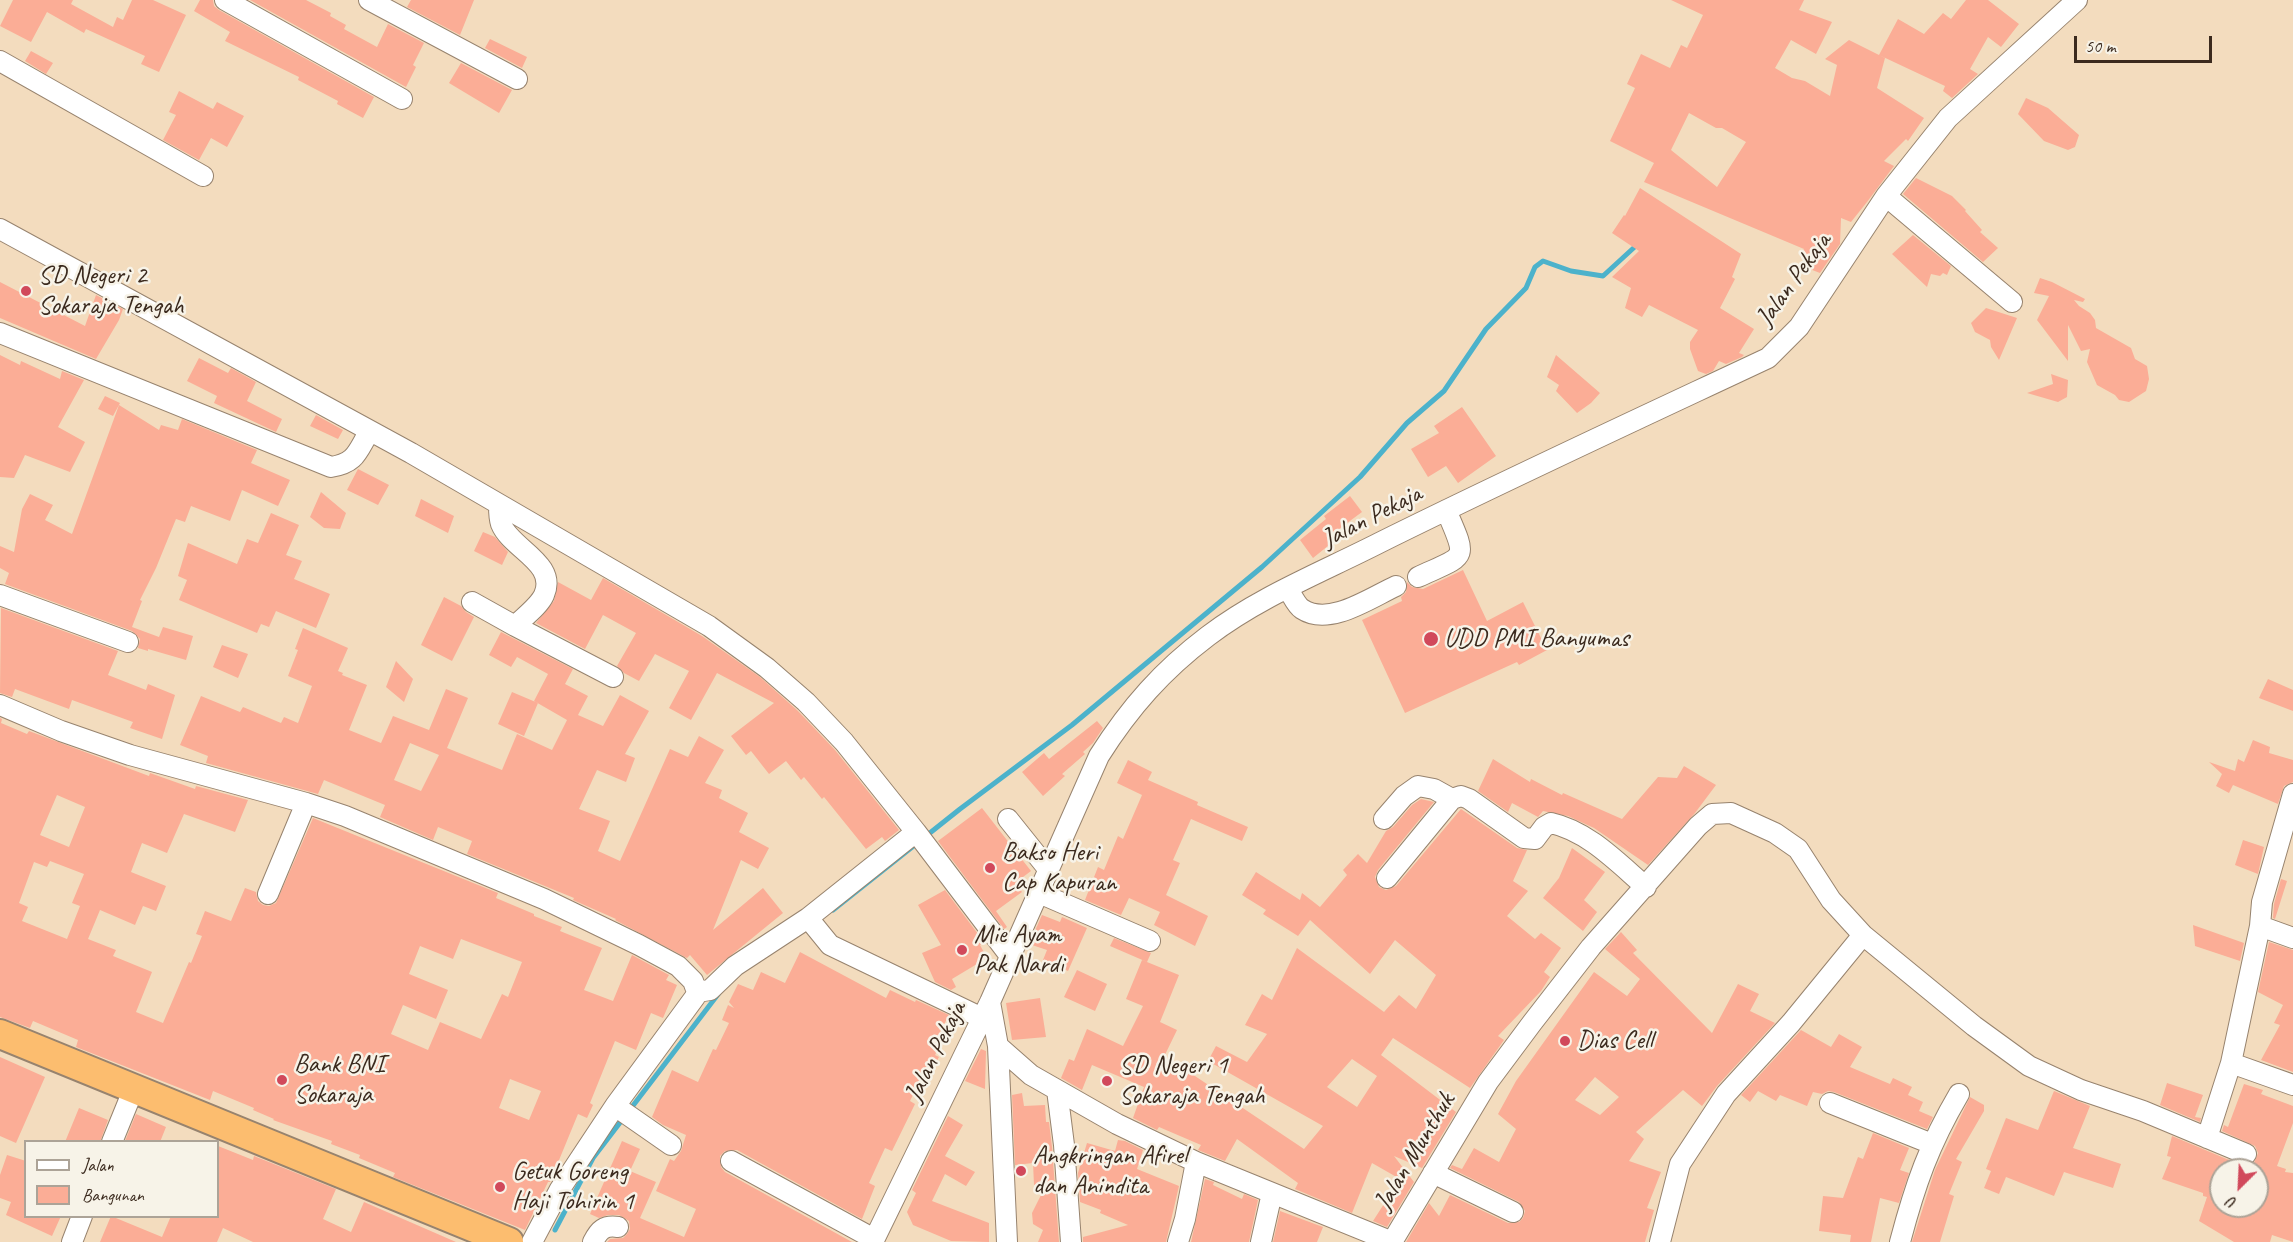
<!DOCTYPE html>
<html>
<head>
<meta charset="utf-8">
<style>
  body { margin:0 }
  #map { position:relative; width:2293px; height:1242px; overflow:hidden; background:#f3dcbe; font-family:Caveat,sans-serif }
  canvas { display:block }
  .legend { position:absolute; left:24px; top:1140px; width:195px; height:78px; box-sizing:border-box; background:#f7f3e8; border:2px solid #aca397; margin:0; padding:8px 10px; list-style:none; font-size:18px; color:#3b2a1e }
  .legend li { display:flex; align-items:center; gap:12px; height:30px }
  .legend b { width:30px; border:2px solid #aca397 }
  .north { position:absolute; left:2209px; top:1158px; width:60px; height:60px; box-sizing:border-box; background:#f7f3e8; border:2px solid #aca397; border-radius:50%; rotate:204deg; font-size:16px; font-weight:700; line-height:24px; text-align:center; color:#3b2a1e }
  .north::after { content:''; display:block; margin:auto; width:21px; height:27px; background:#d1495b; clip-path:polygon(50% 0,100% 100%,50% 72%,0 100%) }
  .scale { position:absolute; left:2074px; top:36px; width:138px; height:27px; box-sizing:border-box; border:3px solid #3b2a1e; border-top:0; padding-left:8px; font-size:18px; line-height:21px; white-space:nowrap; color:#3b2a1e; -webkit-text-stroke:4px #f7f3e8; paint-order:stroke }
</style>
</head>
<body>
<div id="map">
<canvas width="2293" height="1242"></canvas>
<ul class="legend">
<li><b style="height:8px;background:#fff"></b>Jalan</li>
<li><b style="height:16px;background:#fbad96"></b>Bangunan</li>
</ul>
<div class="north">U</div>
<div class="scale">50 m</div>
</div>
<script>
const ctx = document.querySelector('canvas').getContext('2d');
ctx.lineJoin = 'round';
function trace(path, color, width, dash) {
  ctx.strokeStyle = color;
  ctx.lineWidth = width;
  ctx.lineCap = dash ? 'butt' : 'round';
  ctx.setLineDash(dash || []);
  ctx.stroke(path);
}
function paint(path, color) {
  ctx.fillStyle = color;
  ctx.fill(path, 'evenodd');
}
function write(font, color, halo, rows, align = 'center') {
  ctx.font = font + ' Caveat,sans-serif';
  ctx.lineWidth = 5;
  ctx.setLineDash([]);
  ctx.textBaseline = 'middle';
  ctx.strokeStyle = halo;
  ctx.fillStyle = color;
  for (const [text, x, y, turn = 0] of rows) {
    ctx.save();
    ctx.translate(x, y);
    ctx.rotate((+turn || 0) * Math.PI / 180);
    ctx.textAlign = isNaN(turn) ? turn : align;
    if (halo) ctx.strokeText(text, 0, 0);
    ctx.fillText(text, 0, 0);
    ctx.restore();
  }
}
trace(new Path2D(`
  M833 910 960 809 1072 725 1262 567 1360 477 1407 423 1444 391 1486 329 1526 288 1535 267 1543 261 1571 271 1603 276 1639 243
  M555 1230 593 1158 719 993`), '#4cb2cb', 5);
paint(new Path2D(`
  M13 0H73L71 4 113 27 117 17 123 20 132 0H153L186 15 159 72 141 64 145 56 86 29 84 33 47 12 31 42 0 26Z
  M200 0H213L214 6 219 10 374 97 363 118 337 104 338 101 298 80 299 77 225 41 230 32 194 11Z
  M250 0H306L331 13 330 16 346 25 344 29 377 47 388 24 424 43 413 65 416 67 406 87Z
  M411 0H474L460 35 407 7Z
  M1671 0H1804L1799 10 1832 22 1816 54 1791 40 1775 68 1792 78 1805 81 1830 96 1837 65 1825 59 1849 40 1885 58 1877 88 1924 118 1908 141 1906 139 1884 161 1894 166 1867 202 1851 222 1841 218 1840 244 1820 273 1807 268 1810 260 1800 257 1804 249 1644 182 1654 163 1610 141 1635 88 1627 84 1641 54 1670 68 1681 45 1687 48 1703 15ZM1689 113 1716 128H1722L1746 142 1717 187 1671 150Z
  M1966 0H1988L2019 24 2001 47 1988 37 1970 69 1978 74 1952 98 1943 91 1945 86 1879 55 1898 19 1924 34 1943 13 1951 19Z
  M490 39 527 57 522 68 485 48Z
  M31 51 53 63 46 74 25 61Z
  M461 63 512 90 499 113 449 83Z
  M179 91 213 109 217 102 244 116 227 147 211 138 199 160 163 140 176 115 169 112Z
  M2026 98 2048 108 2079 135 2075 147 2068 150 2044 141 2018 114Z
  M1916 178 1952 196 1966 210 1965 211 1982 230 1980 232 1998 248 1983 262 1903 194Z
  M1640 188 1741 254 1732 277 1735 279 1720 308 1754 329 1739 353 1744 355 1742 357 1726 364 1719 361 1713 371 1706 374 1698 371 1690 349V342L1698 330 1649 305 1642 317 1625 308 1631 288 1612 277 1639 251 1612 233 1624 215 1625 216Z
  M1913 235 1951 266 1947 275 1943 273 1940 276 1931 274 1927 287 1892 254Z
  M2040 278 2052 282 2085 299 2083 302 2074 300 2079 306 2090 313 2095 320 2096 328 2131 348 2135 359 2147 366 2149 379 2146 391 2129 402 2119 400 2115 395 2097 385 2087 362 2090 349 2081 351 2068 325V361L2037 320 2049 296 2034 293Z
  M0 282 85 326 96 295 123 309 119 320 96 359 0 318Z
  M1986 308 2017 318 1999 360 1991 347 1990 340 1975 332 1971 323Z
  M0 355 20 365 21 361 60 379 62 371 84 380 58 427 85 442 70 472 25 455 14 478 0 477Z
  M1556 355 1600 393 1591 403 1577 413 1556 391 1559 385 1547 377Z
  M199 358 228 373 231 368 256 382 247 401 282 419 276 432 214 403 217 396 187 381Z
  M2051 374 2068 380 2067 397 2058 402 2027 393 2053 384Z
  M105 396 120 403 113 416 98 409Z
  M119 405 159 430 161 425 178 430 182 419 257 450 251 463 290 480 278 506 242 490 230 521 191 506 185 522 176 519 156 568 140 600 142 601 132 627 159 637 163 627 193 636 186 660 148 649V651L138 648 140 639 132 631 5 584 9 573 0 568V546L14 552 22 509 30 494 53 505 45 520 72 534Z
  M1462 407 1496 456 1458 483 1446 466 1428 477 1411 449 1439 433 1434 426Z
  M316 415 343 430 338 439 310 426Z
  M358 469 389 485 378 505 347 490Z
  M321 492 346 513 340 529 324 528 310 517Z
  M1350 496 1362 512 1335 532 1339 537 1313 558 1300 540 1326 519 1324 516Z
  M421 499 454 516 448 533 415 516Z
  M271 513 299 525 286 555 302 561 294 579 330 594 316 628 276 611 269 627 261 624 257 633 179 600 187 580 178 576 188 543 237 564 247 539 258 543Z
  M483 532 495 537 508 552 502 565 474 551Z
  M1463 570 1487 621 1523 602 1547 650 1519 665 1517 662 1405 713 1362 620 1402 601 1401 597 1406 592 1407 582 1412 587 1423 589Z
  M603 578 702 636 760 677 798 711 835 750 899 830 885 841 882 837 866 849 824 797 822 799 804 777 801 780 786 761 769 774 751 751 746 755 731 736 774 703 717 673 691 720 669 708 689 671 655 654 639 681 624 673 617 666 636 633 603 615 585 649 536 623 554 601 558 582 591 600Z
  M444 597 461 606 466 612 474 617 452 661 421 645Z
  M1 608 118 651 108 675 146 690 148 684 175 695 162 739 130 728 133 722 72 700 69 709 15 689 12 697 0 693Z
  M303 628 348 648 338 671 343 673 342 675 367 685 349 730 381 743 393 716 429 730 446 689 468 698 447 748 502 770 517 734 552 750 567 720 534 701 548 674 517 657 511 667 489 655 501 632 573 669 565 684 588 696 578 715 603 726 620 695 649 711 625 754 635 758 626 782 597 770 579 809 610 821 598 851 620 861 670 749 688 757 699 736 724 750 705 783 722 790 719 798 748 813 739 832 769 848 758 869 741 860 713 930 763 888 783 913 707 975 690 955 687 958 615 920 616 919 573 900 574 898 467 854 472 841 438 827 433 840 380 817 385 805 324 780 318 794 206 763 208 756 180 745 201 696 240 712 243 707 281 723 284 717 298 723 312 686 288 676 298 650 295 649ZM410 743 439 755 421 791 394 780Z
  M222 645 248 654 238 678 213 667Z
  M396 661 413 679 404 702 386 687Z
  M2268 679 2293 690V711L2259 698Z
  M512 692 538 703 524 736 498 724Z
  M0 718 2 719 1 723 27 734 29 731 149 776 150 773 195 789 196 786 248 800 235 832 184 814 167 853 142 843 131 872 166 886 156 911 143 906 135 925 100 910 88 939 116 950 113 956 152 972 136 1012 163 1023 189 962 191 963 202 936 196 934 205 911 231 921 245 888 256 892 258 901 263 905 269 906 276 903 313 818 498 893 496 898 534 914V916L562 927 560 931 602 948 584 990 613 1001 632 955 669 975 666 980 677 985 663 1018 651 1013 636 1050 615 1041 590 1103 593 1105 587 1118 578 1114 550 1182H548L525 1230 393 1177 395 1173 359 1158 360 1155 331 1144 332 1141 273 1120 274 1119 253 1110 254 1108 213 1091 210 1100 76 1047 78 1040 33 1021 30 1028 0 1017ZM57 795 85 807 69 847 40 835ZM50 861 84 874 72 903 80 906 67 939 22 921 28 907 19 903 34 862 47 867ZM461 939 522 962 508 997 502 994 481 1039 440 1022 428 1050 391 1034 403 1005 436 1019 448 990 409 974 420 946 453 959ZM510 1079 541 1091 529 1120 499 1108Z
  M1097 721 1103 728 1093 743 1083 752 1085 754 1062 774 1065 776 1043 796 1022 772 1044 753 1049 759Z
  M2253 740 2270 747 2269 753 2293 760V782L2284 786 2278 804 2233 785 2229 793 2216 786 2222 774 2209 762 2235 771 2238 759 2244 762Z
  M1493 759 1530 782 1531 779 1562 795 1563 793 1622 819 1658 777 1677 778 1684 766 1716 785 1695 813 1648 865 1594 828 1568 816 1543 811 1538 817 1512 803 1508 812 1478 791Z
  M1128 760 1152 772 1148 780 1198 802 1197 805 1248 827 1242 841 1191 819 1173 860 1180 863 1166 895 1208 916 1195 946 1154 925 1160 912 1129 898 1121 915 1085 900 1098 867 1104 870 1118 836 1123 839 1142 795 1117 783Z
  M1421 799 1434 802 1378 870 1375 877 1379 887 1386 890 1396 886 1461 809 1517 848 1527 850 1513 881 1528 891 1507 916 1535 939 1541 933 1561 948 1544 972 1550 977 1541 991 1498 1036 1504 1040 1470 1088 1393 1038 1381 1055 1456 1112 1422 1168 1394 1156 1414 1182 1387 1227 1373 1221 1400 1179 1372 1163 1352 1213 1295 1189 1298 1183 1237 1139 1225 1161 1198 1150 1201 1145 1159 1127 1157 1130 1133 1118 1144 1087 1092 1065 1082 1090 1061 1078 1069 1059 1074 1061 1087 1029 1123 1046 1143 1006 1126 999 1142 960 1179 975 1160 1022 1177 1030 1161 1063 1188 1075 1189 1072 1304 1149 1323 1126 1208 1061 1216 1046 1247 1062 1267 1034 1245 1025 1262 994 1272 1000 1297 948 1384 1012 1399 995 1416 1009 1436 975 1395 940 1370 974 1310 920 1298 936 1263 914 1266 910 1242 895 1256 872 1300 900 1302 893 1320 907 1347 875 1343 870 1358 854 1367 863 1386 831 1393 827 1412 805ZM1352 1059 1377 1076 1357 1107 1327 1087Z
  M982 808 1031 871 1015 883 1022 892 996 911 1007 927 1004 929 938 841Z
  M2243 840 2264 847 2258 874 2235 865Z
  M1572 848 1605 872 1584 900 1597 912 1583 931 1543 898 1559 878Z
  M2281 879 2287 881 2275 919 2273 918 2274 904Z
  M945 890 984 942 980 945 987 958 952 979 956 987 951 990 935 982 922 953 941 945 918 905Z
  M1042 915 1060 922 1062 917 1087 928 1068 971 1043 960 1047 950 1029 944Z
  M2193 925 2244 943 2240 961 2195 946Z
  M1621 932 1637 950 1633 953 1712 1033 1738 984 1759 994 1750 1011 1775 1023 1717 1086 1702 1106 1683 1090 1636 1132 1644 1139 1629 1161 1661 1172 1647 1208 1654 1210 1645 1242H1406L1429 1203 1439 1216 1450 1195 1508 1223 1519 1222 1523 1218 1525 1211 1519 1202 1450 1168 1452 1165 1462 1169 1474 1148 1499 1162 1516 1129 1498 1114 1516 1081 1594 972 1627 996 1640 979 1605 949ZM1595 1077 1619 1097 1600 1115 1575 1100Z
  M1114 938 1151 953 1147 962 1110 946Z
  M2269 942 2293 950V1072L2261 1060 2280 1025 2274 1023 2283 1005 2258 992Z
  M800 952 886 998 890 990 915 1002 916 1000 949 1015 940 1032 946 1035 935 1055 939 1057 929 1075 924 1072 910 1101 915 1104 892 1151 885 1148 869 1183 875 1186 862 1219 737 1150 725 1151 720 1156 721 1167 725 1172 852 1242H607L610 1239 623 1238 627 1234 630 1229 629 1221 619 1215H608L599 1218 590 1214 622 1141 640 1149 630 1171 656 1182 640 1218 684 1237 696 1209 656 1191 670 1159 674 1161 681 1151 686 1135 663 1125 652 1117 672 1070 698 1082 713 1049 716 1050 729 1023 722 1020 728 1005 734 1008 729 1002 738 984 753 990 761 972 785 983Z
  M1077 970 1107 984 1095 1011 1064 997Z
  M1040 998 1046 1037 1012 1040 1006 1003Z
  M1801 1030 1831 1047 1839 1034 1862 1047 1850 1067 1890 1084 1893 1078 1912 1087 1908 1095 1923 1102 1919 1111 1933 1117 1927 1129 1834 1092 1828 1091 1822 1094 1813 1092 1807 1106 1780 1095 1776 1101 1758 1091 1750 1102 1741 1095Z
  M981 1049 986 1051 985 1089 965 1081Z
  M0 1057 45 1077 16 1143 0 1136Z
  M2167 1083 2203 1095 2195 1117 2201 1118 2200 1122 2160 1105Z
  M2244 1084 2263 1090 2261 1094 2293 1106V1123L2277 1166 2286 1169 2285 1172 2293 1173V1242L2272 1235 2270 1242H2234L2199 1221 2207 1197 2203 1196V1193L2162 1179 2171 1157 2167 1156 2172 1136 2241 1165 2248 1166 2254 1163 2258 1153 2255 1146 2222 1131 2224 1125 2228 1127ZM2221 1170H2257V1206H2221Z
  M2054 1091 2090 1106 2073 1148 2121 1164 2113 1188 2064 1172 2054 1196 2006 1177 1999 1194 1984 1188 1991 1171 1986 1169 2006 1118 2038 1130Z
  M1022 1093 1024 1106 1045 1105 1046 1122H1049L1052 1147 1059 1242H1038L1043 1230 1033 1224 1032 1213 1046 1185H1034L1033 1163 1015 1165 1012 1095Z
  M1970 1097 1984 1105V1111L1956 1159 1962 1162 1949 1194 1954 1196 1940 1242H1912L1935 1170Z
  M79 1108 108 1120 100 1142H65Z
  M136 1114 166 1127 160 1142 125 1141Z
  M948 1116 963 1125 945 1156 975 1172 966 1186 945 1174 932 1201 989 1223V1242L951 1241 913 1225 907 1212 916 1193 912 1190Z
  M1873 1133 1909 1148 1900 1170 1909 1173 1899 1203 1880 1198 1871 1242H1850L1851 1235 1819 1231 1823 1196 1843 1198 1858 1157 1863 1159Z
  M1118 1140 1125 1141 1143 1150 1137 1169 1179 1186 1166 1242H1083V1237L1128 1225 1100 1213 1101 1210 1080 1202 1078 1173 1087 1143 1115 1151Z
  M218 1146 253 1160 254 1156 336 1189 323 1219 351 1232 364 1202 456 1242H253L223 1228 217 1242H100L111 1216 162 1237 171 1216H218Z
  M7 1155 26 1161V1216H61L52 1236 6 1215 11 1202 0 1198V1175Z
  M1205 1179 1214 1182 1213 1185 1242 1199 1244 1194 1258 1200 1249 1242H1191Z
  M1280 1211 1323 1227 1317 1242H1273Z`), '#fbad96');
const minor = new Path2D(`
  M225 0 402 99
  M369 0 517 79
  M0 61 203 176
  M1886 196 2012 302
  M0 229 411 453 709 626 767 668 806 702 844 742 916 832 1010 956
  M0 333 331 467C356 463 357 452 369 432
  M499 505C499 511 499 518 501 524 511 549 558 563 544 595 539 606 524 617 515 626L613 677
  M1418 577C1468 554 1468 561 1446 510
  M1288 589C1292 595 1296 605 1302 609 1329 627 1370 598 1396 586
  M0 595 128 642
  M472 602 515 626
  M0 705 61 731 130 755 306 803 345 816 544 899 639 945 678 966 693 981 697 992 695 997 615 1106 560 1189 532 1242
  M1008 819 1048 869
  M1384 819 1404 796 1418 786 1434 789 1452 799
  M916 832 808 918 830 945 982 1018
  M1387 878 1452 799 1461 796 1469 799 1524 838 1535 839 1544 827 1551 823C1588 831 1618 863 1646 887
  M1039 893 1150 941
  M268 894 306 803
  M2260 926 2293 938
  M697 992 710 990 735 966 808 918
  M990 1002 998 1046 1031 1075 1117 1124 1196 1162 1390 1241 1395 1237 1488 1082 1532 1023 1591 947 1698 826 1712 814 1731 813 1775 833 1798 849 1831 900 1863 935 1974 1026 2029 1066 2081 1090 2143 1111 2246 1154
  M998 1046 1007 1242
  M2231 1063 2293 1085
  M1057 1090 1064 1145 1071 1242
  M1830 1103 1932 1144
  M615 1106 671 1145
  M2207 1138 2231 1063 2260 926 2262 902 2293 794
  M112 1142 134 1088
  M731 1161 874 1239
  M1433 1173 1513 1212
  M72 1242 82 1216
  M593 1242C599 1230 604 1225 618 1227
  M873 1242 990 1002 1099 756C1130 707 1163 670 1208 636 1259 597 1322 572 1379 543 1508 479 1638 419 1768 358L1799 327 1886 196 1948 118 2077 0
  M1178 1242 1185 1219 1196 1162
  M1261 1242 1272 1193
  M1660 1242 1680 1164 1726 1094 1791 1023 1863 935
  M1900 1242C1915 1185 1929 1145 1959 1094`);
const highway = new Path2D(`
  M0 1034 509 1242`);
trace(minor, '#97836e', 22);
trace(highway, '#97836e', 32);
trace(minor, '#fff', 20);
trace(highway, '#fcbd6f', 28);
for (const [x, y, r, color] of [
  [26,291,6,"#d1495b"],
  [1431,639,8,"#d1495b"],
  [990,868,6,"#d1495b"],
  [962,950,6,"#d1495b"],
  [1565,1041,6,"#d1495b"],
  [282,1080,6,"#d1495b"],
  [1107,1081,6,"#d1495b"],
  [1021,1171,6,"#d1495b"],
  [500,1187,6,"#d1495b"]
]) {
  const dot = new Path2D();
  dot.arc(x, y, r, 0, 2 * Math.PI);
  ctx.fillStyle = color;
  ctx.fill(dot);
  trace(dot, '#f7f3e8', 2);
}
write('26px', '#3b2a1e', '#f7f3e8', [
  ["SD Negeri 2",38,276],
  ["Sokaraja Tengah",38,306],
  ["UDD PMI Banyumas",1444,639],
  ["Bakso Heri",1002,853],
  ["Cap Kapuran",1002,883],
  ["Mie Ayam",974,935],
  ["Pak Nardi",974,965],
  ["Dias Cell",1577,1041],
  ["Bank BNI",294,1065],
  ["Sokaraja",294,1095],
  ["SD Negeri 1",1119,1066],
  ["Sokaraja Tengah",1119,1096],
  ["Angkringan Afirel",1033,1156],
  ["dan Anindita",1033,1186],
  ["Getuk Goreng",512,1172],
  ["Haji Tohirin 1",512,1202]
], 'left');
write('26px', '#3b2a1e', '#f7f3e8', [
  ["Jalan Pekaja",1794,280,-54],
  ["Jalan Pekaja",1372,517,-27],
  ["Jalan Pekaja",936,1052,-64],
  ["Jalan Munthuk",1415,1152,-59]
]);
</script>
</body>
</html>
